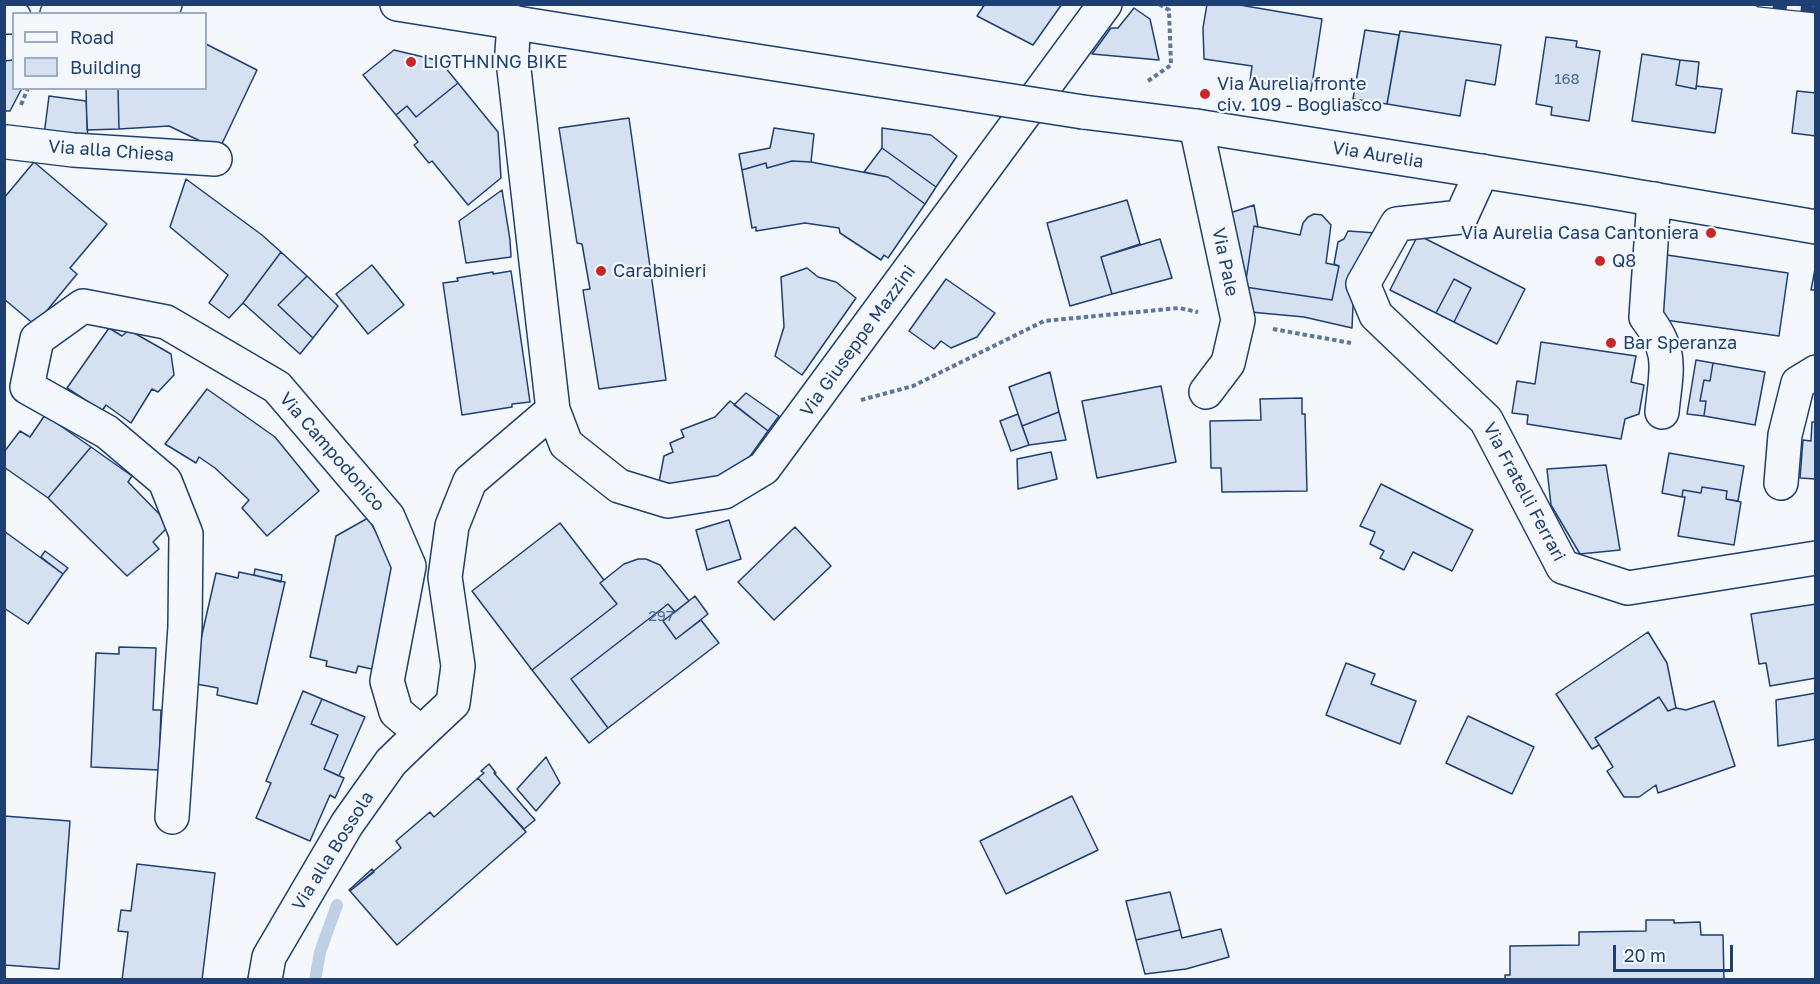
<!DOCTYPE html>
<html>
<head>
<meta charset="utf-8">
<style>
  body { margin:0 }
  #map { position:relative; width:1820px; height:984px; overflow:hidden; background:#f4f7fb; font-family:"Golos Text",sans-serif }
  canvas { display:block }
  .frame { position:absolute; inset:0; border:6px solid #1d3f73; pointer-events:none }
  .legend { position:absolute; left:12px; top:12px; width:195px; height:78px; box-sizing:border-box; background:#f4f7fb; border:2px solid #9eadc5; margin:0; padding:8px 10px; list-style:none; font-size:18px; color:#1d3f73 }
  .legend li { display:flex; align-items:center; gap:12px; height:30px }
  .legend b { width:30px; border:2px solid #9eadc5 }
  .scale { position:absolute; left:1613px; top:945px; width:120px; height:27px; box-sizing:border-box; border:3px solid #1d3f73; border-top:0; padding-left:8px; font-size:18px; line-height:21px; white-space:nowrap; color:#1d3f73; -webkit-text-stroke:4px #f4f7fb; paint-order:stroke }
</style>
</head>
<body>
<div id="map">
<canvas width="1820" height="984"></canvas>
<div class="frame"></div>
<ul class="legend">
<li><b style="height:8px;background:#f4f7fb"></b>Road</li>
<li><b style="height:16px;background:#d5e0f0"></b>Building</li>
</ul>
<div class="scale">20 m</div>
</div>
<script>
const ctx = document.querySelector('canvas').getContext('2d');
ctx.lineJoin = 'round';
function trace(path, color, width, dash) {
  ctx.strokeStyle = color;
  ctx.lineWidth = width;
  ctx.lineCap = dash ? 'butt' : 'round';
  ctx.setLineDash(dash || []);
  ctx.stroke(path);
}
function paint(path, color) {
  ctx.fillStyle = color;
  ctx.fill(path, 'evenodd');
}
function write(font, color, halo, rows, align = 'center') {
  ctx.font = font + ' "Golos Text",sans-serif';
  ctx.lineWidth = 4.5;
  ctx.setLineDash([]);
  ctx.textBaseline = 'middle';
  ctx.strokeStyle = halo;
  ctx.fillStyle = color;
  for (const [text, x, y, turn = 0] of rows) {
    ctx.save();
    ctx.translate(x, y);
    ctx.rotate((+turn || 0) * Math.PI / 180);
    ctx.textAlign = isNaN(turn) ? turn : align;
    if (halo) ctx.strokeText(text, 0, 0);
    ctx.fillText(text, 0, 0);
    ctx.restore();
  }
}
trace(new Path2D(`
  M315 980 320 952 337 905`), '#bed0e5', 12);
const building = new Path2D(`
  M985 4H1062L1033 45 977 16Z
  M1207 4H1234L1322 19 1311 91 1250 81 1252 66 1204 59 1203 28Z
  M1134 8 1150 19 1159 60 1092 54 1111 28H1118Z
  M1365 30 1399 35 1387 104 1353 99Z
  M1400 31 1501 45 1495 85 1466 80 1460 116 1387 104Z
  M1546 37 1577 41 1576 47 1600 51 1589 121 1551 115 1552 107 1536 104Z
  M206 44 257 70 219 150 169 126 119 129 118 88H206Z
  M394 50 440 61 458 83 416 117 407 106 396 115 363 75Z
  M1642 54 1680 60 1676 85 1696 89V86L1722 89 1715 133 1632 121Z
  M14 60V88H22L10 111H4V61Z
  M1680 60 1699 62 1696 89 1676 85Z
  M458 83 498 132 501 178 468 205 432 161 429 163 414 145 418 142 396 115 407 106 416 117Z
  M86 88H118L119 129 87 130Z
  M1797 91 1816 93V136L1792 133Z
  M49 96 86 101 88 141 44 135Z
  M629 118 666 380 599 389 583 290 590 289 582 244 577 243 559 128Z
  M774 128 814 134 811 162 792 161 767 168 766 163 742 170 739 154 770 148Z
  M882 128 931 135 957 156 936 187 882 148Z
  M882 148 936 187 925 204 888 177 864 172Z
  M792 161 811 162 888 177 925 204 888 258 884 255 881 260 840 233 839 228 805 223 756 231V227L752 228 742 170 766 163 767 168Z
  M34 162 107 224 70 268 77 274 35 325 4 299V198Z
  M186 179 262 235 281 252 243 303 229 318 209 303 228 275 170 227Z
  M502 190 510 240 511 257 466 263 459 221Z
  M1127 200 1140 244 1101 257 1112 294 1070 306 1047 223Z
  M1254 205 1258 227 1254 226 1245 287 1230 213Z
  M1314 214 1322 215 1331 225 1326 263 1339 266 1332 300 1245 287 1254 226 1300 235 1303 223 1308 217Z
  M1348 231 1376 233 1354 284 1352 328 1304 317 1250 312 1245 287 1332 300 1339 266 1334 264 1338 242 1344 239Z
  M1418 235 1525 289 1497 344 1454 322 1471 288 1454 279 1436 313 1390 290Z
  M1160 239 1172 278 1112 294 1101 257Z
  M281 252 307 276 278 305 313 338 300 354 243 303Z
  M1667 255 1788 273 1779 336 1658 319Z
  M1816 264V290H1811Z
  M372 265 404 305 368 334 336 294Z
  M807 268 818 277 836 282 856 298 802 375 775 356 784 327 781 277Z
  M511 271 530 402 512 404V407L462 415 443 283 458 281 457 278 493 272V274Z
  M307 276 338 306 313 338 278 305Z
  M946 279 995 313 977 337 951 348 941 341 934 349 909 331Z
  M1454 279 1471 288 1454 322 1436 313Z
  M109 328 122 336 129 330 171 354 174 375 158 392 152 389 131 423 106 405 102 411 67 388Z
  M1541 342 1636 356 1631 382 1644 385 1639 414 1625 419 1621 439 1527 424 1528 415 1512 413 1517 381 1535 384Z
  M1696 360 1713 363 1710 381 1704 380 1700 401H1706L1704 416 1687 414Z
  M1713 363 1765 372 1755 425 1704 416 1706 401H1700L1704 380 1710 381Z
  M1050 372 1059 412 1022 426 1009 387Z
  M1161 386 1176 462 1097 478 1082 401Z
  M207 389 275 437 319 491 267 536 242 508 249 500 215 468 199 457 196 463 165 444Z
  M746 393 779 416 768 431 734 405Z
  M1302 398V414H1305L1307 491 1222 492 1221 468H1211L1210 421 1261 420 1260 399Z
  M730 401 768 431 746 462 702 486H684L659 482 664 456 673 452 670 443 684 437 681 430 715 417Z
  M1059 412 1066 440 1029 445 1022 426Z
  M1018 414 1029 445 1011 451 1000 421Z
  M45 415 91 447 48 498 4 467V452L20 431 30 437Z
  M1812 422H1816V479L1800 478 1803 440 1811 441Z
  M91 447 132 476 128 482 170 525 153 542 159 549 127 576 48 498Z
  M1051 452 1057 479 1018 489 1017 459Z
  M1669 453 1744 466 1738 501 1726 499 1727 491 1702 487 1701 493 1683 490 1682 497 1662 493Z
  M1606 465 1620 550 1580 554 1551 505 1547 469Z
  M1381 484 1473 530 1452 571 1413 552 1404 570 1380 558 1384 551 1370 544 1375 532 1360 526Z
  M1702 487 1727 491 1726 499 1741 502 1734 545 1678 536 1685 497H1682L1683 490 1701 493Z
  M368 518 394 564 381 671 358 666 356 673 326 666 327 661 310 657 336 536Z
  M729 520 741 559 707 570 696 530Z
  M560 523 604 580 600 583 617 604 532 670 472 591Z
  M795 527 831 566 774 620 738 582Z
  M4 531 63 574 28 624 4 608Z
  M45 551 68 568 63 574 41 557Z
  M638 559H646L660 565 689 601 675 612 668 604 571 679 608 728 589 743 532 670 617 604 600 583 624 564Z
  M255 569 282 575 281 582 254 575Z
  M239 572 285 582 257 704 217 695 218 688 191 683 216 573 238 578Z
  M695 596 708 614 676 639 663 621Z
  M668 604 675 612 663 621 676 639 701 620 719 643 608 728 571 679Z
  M1816 604V678L1770 686 1766 663 1759 664 1751 614Z
  M1648 632 1667 663 1676 708 1668 711 1659 697 1595 738 1599 745 1592 749 1556 694Z
  M119 647 156 648 153 710H161L159 770 91 767 96 653 119 654Z
  M1346 663 1375 674 1371 684 1416 701 1400 744 1326 715Z
  M303 691 322 699 311 724 338 735 324 769 344 778 335 798 330 795 310 841 256 818 271 783 266 781Z
  M1816 693V739L1778 746 1776 700Z
  M1659 697 1668 711 1676 708 1686 710 1714 701 1735 766 1658 793 1656 785 1639 797H1624L1607 771 1613 767 1595 738Z
  M322 699 365 717 339 776 324 769 338 735 311 724Z
  M1468 716 1534 747 1512 794 1446 763Z
  M546 757 560 783 536 811 517 789Z
  M489 764 496 773H494L535 820 524 829 478 778 484 773 481 771Z
  M478 778 526 832 397 945 350 891 401 848 396 841 430 812 434 817Z
  M1072 796 1098 850 1006 894 980 841Z
  M4 816 70 821 59 969 4 965Z
  M137 864 215 873 202 980H122L128 932 118 931 121 910 131 911Z
  M372 869 374 872 350 891 349 890Z
  M1170 892 1180 930 1136 940 1126 901Z
  M1646 920H1674V923L1700 922 1701 935H1723L1724 980H1505V975H1510V946L1579 945V932L1646 931Z
  M1221 929 1229 957 1186 969 1145 974 1136 940 1180 930 1182 938Z`);
paint(building, '#d5e0f0');
trace(building, '#1d3f73', 1.5);
const minor = new Path2D(`
  M514 22 512 52 553 410 566 444 619 486 668 501 724 492 764 468 1105 4
  M1196 126 1238 320 1228 363 1206 392
  M7 142 73 150 215 159
  M1482 171 1461 217 1397 224 1363 284 1376 315 1486 420 1563 567 1628 588 1816 558
  M1654 199 1646 317C1674 353 1666 370 1662 412
  M1781 483 1785 435 1798 383 1816 372
  M172 817 185 627 186 534 165 481 107 432 27 387 37 339 83 306 166 322 277 387 388 517 409 566 387 681 396 712 421 733 453 703 458 666 445 577 452 526 470 481 553 410
  M265 980 269 957 347 824 391 762 421 733`);
const major = new Path2D(`
  M397 4 705 53
  M57 14 165 4
  M4 17H14
  M1083 112 1196 126 1594 189 1816 227`);
trace(minor, '#1d3f73', 36);
trace(major, '#1d3f73', 36);
trace(new Path2D(`
  M1148 81 1171 65 1169 10 1159 4
  M21 105 28 88
  M1273 329 1351 343
  M861 400 913 386 1044 321 1179 308 1198 312`), '#5e769c', 4, [4.5, 3]);
trace(minor, '#f4f7fb', 33);
trace(major, '#f4f7fb', 33);
const rail = new Path2D(`
  M1759 4 1816 10`);
trace(rail, '#1d3f73', 7);
trace(rail, '#f4f7fb', 4.5, [14]);
const majorBridge = new Path2D(`
  M705 53 1083 112`);
trace(majorBridge, '#1d3f73', 36, []);
trace(majorBridge, '#f4f7fb', 33);
for (const [x, y, r, color] of [
  [411,62,6,"#c62828"],
  [1205,94,6,"#c62828"],
  [1711,233,6,"#c62828"],
  [1600,261,6,"#c62828"],
  [601,271,6,"#c62828"],
  [1611,343,6,"#c62828"]
]) {
  const dot = new Path2D();
  dot.arc(x, y, r, 0, 2 * Math.PI);
  ctx.fillStyle = color;
  ctx.fill(dot);
  trace(dot, '#f4f7fb', 2);
}
write('15px', '#4b6792', null, [
  ["168",1567,79],
  ["297",661,616]
]);
write('18px', '#1d3f73', '#f4f7fb', [
  ["LIGTHNING BIKE",423,62],
  ["Via Aurelia fronte",1217,84],
  ["civ. 109 - Bogliasco",1217,105],
  ["Via Aurelia Casa Cantoniera",1699,233,"right"],
  ["Q8",1612,261],
  ["Carabinieri",613,271],
  ["Bar Speranza",1623,343]
], 'left');
write('18px', '#1d3f73', '#f4f7fb', [
  ["Via alla Chiesa",111,151,4],
  ["Via Aurelia",1378,155,9],
  ["Via Pale",1225,262,78],
  ["Via Giuseppe Mazzini",858,341,-54],
  ["Via Campodonico",332,452,49],
  ["Via Fratelli Ferrari",1524,492,62],
  ["Via alla Bossola",333,851,-58]
]);
</script>
</body>
</html>
